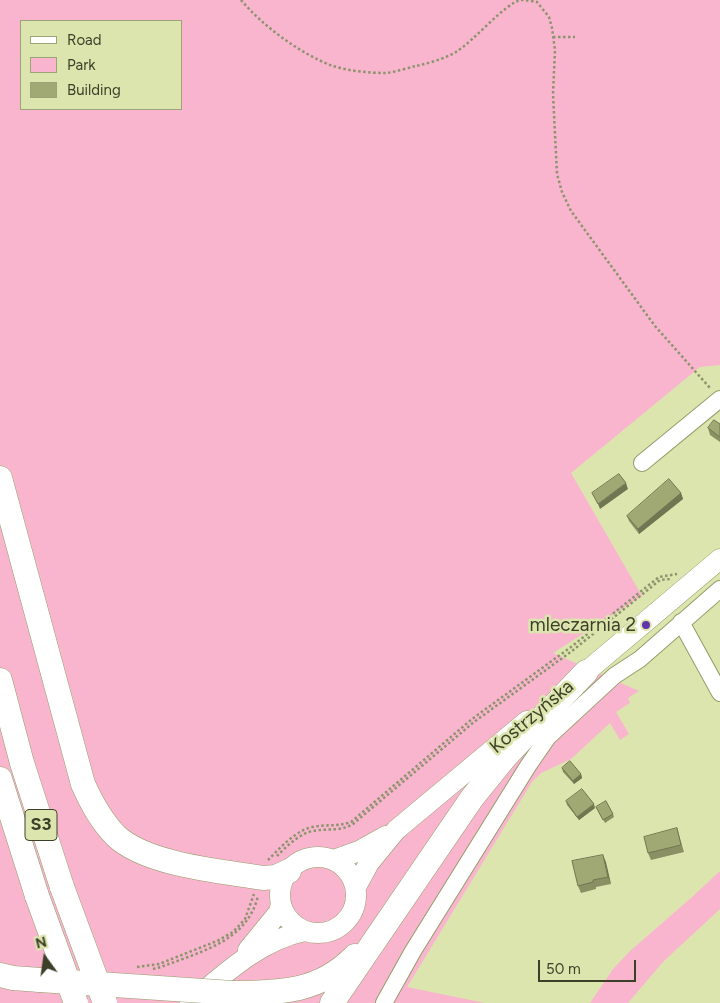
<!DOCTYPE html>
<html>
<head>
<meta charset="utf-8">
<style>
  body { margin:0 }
  #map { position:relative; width:720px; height:1003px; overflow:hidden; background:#dde5ae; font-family:Figtree,sans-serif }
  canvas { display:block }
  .legend { position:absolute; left:20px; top:20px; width:162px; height:90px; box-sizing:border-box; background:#dde5ae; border:1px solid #9da379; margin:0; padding:6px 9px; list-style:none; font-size:15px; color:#3c4029 }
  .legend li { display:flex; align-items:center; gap:10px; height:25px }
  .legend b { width:25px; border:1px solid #9da379 }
  .north { position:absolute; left:20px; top:933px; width:50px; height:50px; -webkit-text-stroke:4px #dde5ae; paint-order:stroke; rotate:346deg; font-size:14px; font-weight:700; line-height:20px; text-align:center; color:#3c4029 }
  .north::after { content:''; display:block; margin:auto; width:18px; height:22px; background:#3c4029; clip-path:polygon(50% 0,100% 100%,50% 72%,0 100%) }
  .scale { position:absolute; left:538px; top:960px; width:98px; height:22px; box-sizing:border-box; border:2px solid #3c4029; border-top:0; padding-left:6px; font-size:15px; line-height:18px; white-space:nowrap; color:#3c4029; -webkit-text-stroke:4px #dde5ae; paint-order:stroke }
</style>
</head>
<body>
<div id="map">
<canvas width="720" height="1003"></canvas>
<ul class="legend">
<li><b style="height:6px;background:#fff"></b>Road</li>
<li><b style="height:14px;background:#f9b5ce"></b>Park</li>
<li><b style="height:14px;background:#a0a874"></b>Building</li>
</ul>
<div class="north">N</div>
<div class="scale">50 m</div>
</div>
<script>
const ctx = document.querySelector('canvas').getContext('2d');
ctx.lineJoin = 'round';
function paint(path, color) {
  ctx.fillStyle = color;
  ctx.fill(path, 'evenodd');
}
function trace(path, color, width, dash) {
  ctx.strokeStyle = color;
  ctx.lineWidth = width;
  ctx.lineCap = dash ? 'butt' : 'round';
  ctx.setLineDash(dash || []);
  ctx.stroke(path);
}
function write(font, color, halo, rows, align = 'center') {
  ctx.font = font + ' Figtree,sans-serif';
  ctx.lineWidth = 5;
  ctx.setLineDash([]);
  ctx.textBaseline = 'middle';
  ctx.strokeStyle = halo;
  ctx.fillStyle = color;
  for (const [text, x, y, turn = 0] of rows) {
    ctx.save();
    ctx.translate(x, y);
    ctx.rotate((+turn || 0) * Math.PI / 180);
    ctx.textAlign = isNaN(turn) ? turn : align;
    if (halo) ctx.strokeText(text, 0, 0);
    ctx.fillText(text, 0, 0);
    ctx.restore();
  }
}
paint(new Path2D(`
  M0 0H720V365L700 367 571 473 642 596 553 653 639 691 628 698 630 703 616 712 629 734 620 740 610 723 571 759 541 773 532 782 407 987 485 1003H0ZM21 21H181V109H21Z
  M720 871V909L663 962 628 1003H590L613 969 630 951 691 898Z`), '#f9b5ce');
const minor = new Path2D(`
  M642 463 720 399
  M681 622 720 693
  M384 1003 413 951 528 766 548 737 614 676 640 659 720 589`);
const major = new Path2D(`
  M574 682 720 559
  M280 895a38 38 0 1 1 76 0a38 38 0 1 1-76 0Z
  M334 860 359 851 386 836
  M356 887 369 863 396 830 527 721
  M248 950 279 912 281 904
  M190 1003C224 974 260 940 305 931`);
const highway = new Path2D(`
  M0 478 83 784C92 804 101 821 116 836 147 865 221 871 263 878L276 877 289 871
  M0 680 22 763 62 887
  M0 779 37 896
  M0 975 13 978 40 980
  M233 993C281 993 320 992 355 956
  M332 1003 472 798 506 756 586 672`);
trace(minor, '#959d69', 18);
trace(major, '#959d69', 21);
trace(highway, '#959d69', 25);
trace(new Path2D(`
  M241 0C263 26 298 52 330 65 347 71 369 73 386 73 396 72 407 68 416 66 429 63 444 59 456 52 474 41 505 3 521 0 526 0 532 1 537 2L549 17 552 28 555 50 553 94 557 174 562 192 571 211 655 326 710 388
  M553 37H575
  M277 856C286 847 300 833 313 831 327 828 340 832 353 824L474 722 572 651 660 580 671 579
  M268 860C280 848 295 831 312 827 326 824 337 827 351 822L472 719 571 647 659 577 677 574
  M137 967 159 964 217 941 233 932 245 919 254 894
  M153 969 161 967C199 952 247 942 258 896`), '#8d936c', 2.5, [2.5, 2.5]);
trace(minor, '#fff', 16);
trace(major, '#fff', 20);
trace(highway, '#fff', 24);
const highwayBridge = new Path2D(`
  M62 887 105 1003
  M37 896 76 1003
  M40 980 233 993`);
trace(highwayBridge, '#959d69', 25, []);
trace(highwayBridge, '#fff', 24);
paint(new Path2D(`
  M720 424V442L710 435 708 428Z
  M681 493 683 499 639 534 629 521 627 516Z
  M562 768 581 774 582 778 574 784 563 772Z
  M566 801 595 808 579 820 567 805Z
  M596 807 613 814 614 817 605 823Z
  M677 828 684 852 651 860 648 853Z
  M603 855 611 884 596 887V889L581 893 578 886Z`), '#8a9064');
paint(new Path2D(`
  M626 483 628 489 600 509 598 504Z
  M681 493 683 499 639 534 638 529Z
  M581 774 582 778 574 784 573 781Z
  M594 804 595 808 579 820 577 817Z
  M603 855 606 862 611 884 608 877Z`), '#707651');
const building = new Path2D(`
  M714 420 720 424V437L708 428Z
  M619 474 626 483 598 504 592 493Z
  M669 479 681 493 638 529 627 516Z
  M570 761 581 774 573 781 562 768Z
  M582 789 594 804 577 817 566 801Z
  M606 801 613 814 603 820 596 807Z
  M677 828 681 845 648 853 644 837Z
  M603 855 608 877 593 880V882L578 886 572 861Z`);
paint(building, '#a0a874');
trace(building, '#707651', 1);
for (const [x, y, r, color] of [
  [646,625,5,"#6134ac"]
]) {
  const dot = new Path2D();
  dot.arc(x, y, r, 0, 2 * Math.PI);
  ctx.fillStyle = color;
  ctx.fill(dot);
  trace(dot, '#dde5ae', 2);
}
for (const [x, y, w] of [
  [41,825,32]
]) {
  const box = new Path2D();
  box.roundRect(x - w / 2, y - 15.5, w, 31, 4);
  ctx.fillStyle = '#dde5ae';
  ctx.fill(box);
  trace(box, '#3c4029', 1);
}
write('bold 18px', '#3c4029', null, [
  ["S3",41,825]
]);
write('19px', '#3c4029', '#dde5ae', [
  ["mleczarnia 2",636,625]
], 'right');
write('19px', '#3c4029', '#dde5ae', [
  ["Kostrzyńska",532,717,-40]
]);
</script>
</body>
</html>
